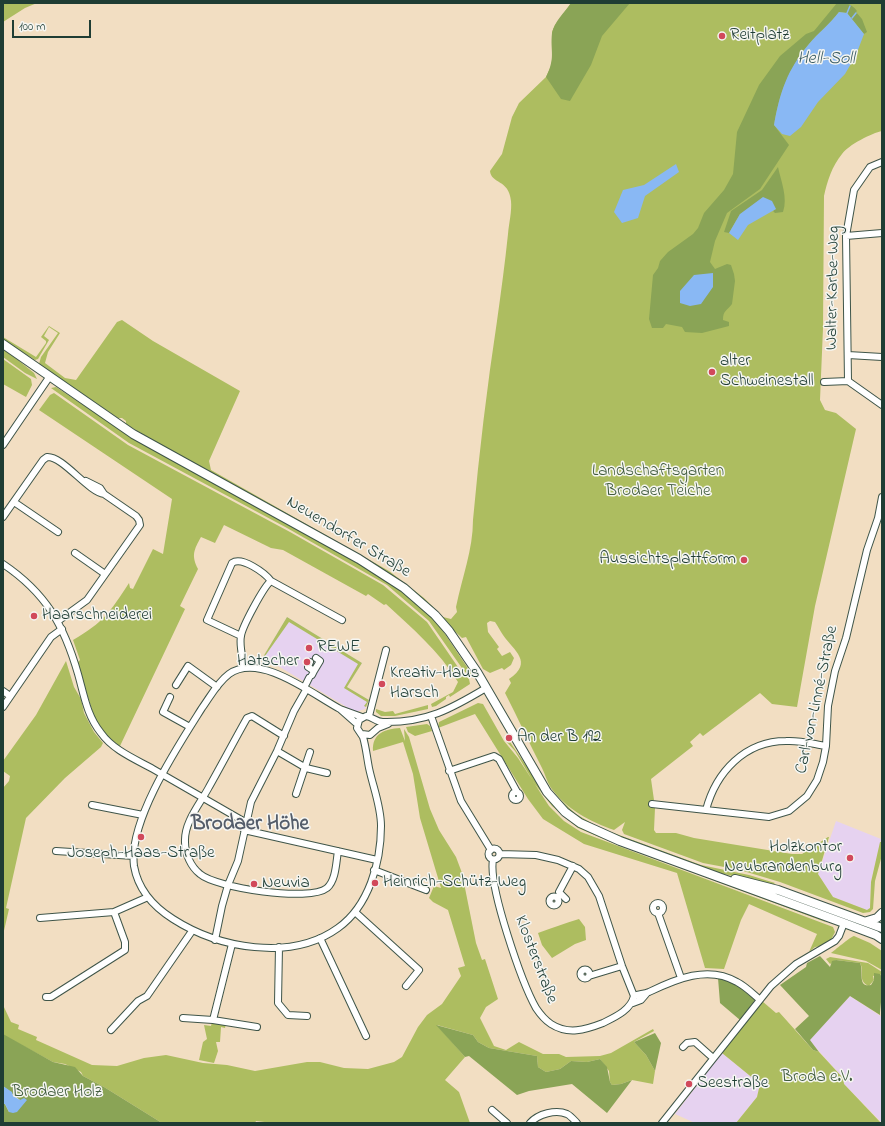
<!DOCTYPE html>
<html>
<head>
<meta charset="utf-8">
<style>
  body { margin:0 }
  #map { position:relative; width:885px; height:1126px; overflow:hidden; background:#f2dec2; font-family:"Indie Flower",sans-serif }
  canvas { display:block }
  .frame { position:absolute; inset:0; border:4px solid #1f3d34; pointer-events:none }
  .scale { position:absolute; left:12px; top:20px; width:79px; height:18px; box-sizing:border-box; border:2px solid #1f3d34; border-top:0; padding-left:5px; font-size:12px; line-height:14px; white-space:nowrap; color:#1f3d34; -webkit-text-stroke:3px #f6f6f2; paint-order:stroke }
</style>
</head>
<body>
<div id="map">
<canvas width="885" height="1126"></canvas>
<div class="frame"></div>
<div class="scale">100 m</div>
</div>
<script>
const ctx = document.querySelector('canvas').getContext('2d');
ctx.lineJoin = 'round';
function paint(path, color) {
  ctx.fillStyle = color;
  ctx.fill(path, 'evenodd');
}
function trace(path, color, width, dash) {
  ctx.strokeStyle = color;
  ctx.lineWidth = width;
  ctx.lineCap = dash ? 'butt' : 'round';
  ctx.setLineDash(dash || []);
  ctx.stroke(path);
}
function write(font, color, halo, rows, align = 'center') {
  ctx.font = font + ' "Indie Flower",sans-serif';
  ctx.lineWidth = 3;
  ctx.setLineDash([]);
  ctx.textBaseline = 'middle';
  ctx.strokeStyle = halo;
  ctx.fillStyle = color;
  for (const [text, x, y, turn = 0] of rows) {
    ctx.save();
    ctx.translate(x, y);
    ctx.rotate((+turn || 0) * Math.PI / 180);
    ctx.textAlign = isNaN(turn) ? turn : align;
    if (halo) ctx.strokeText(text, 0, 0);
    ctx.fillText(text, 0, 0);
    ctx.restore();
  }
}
paint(new Path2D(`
  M287 617 362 663 347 687 369 700 365 709 355 712 263 657Z
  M836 821 881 839 871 882 870 908 867 910 833 897 818 874Z
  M850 996 882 1017V1123L844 1084 843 1078 809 1040Z
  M722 1053 760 1084 757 1097 736 1123H695L675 1114Z`), '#e6d2f0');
paint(new Path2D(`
  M3 3H37L25 8 3 22Z
  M571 3H882V131C872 133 848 145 842 154 832 166 827 182 824 196L823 328 820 400 825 410 836 413 856 429 815 606 797 707 772 704 760 693 703 736 700 733 690 742 693 746 651 779 654 800H651L649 804 650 807 655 808 654 830 656 833H676L694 838 792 854H802L828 837H829L818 874 833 897 867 910 870 908 871 882 880 842H882V855L875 881 873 909 870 912 863 913 780 882 740 870 703 863 624 834 622 830 625 822 614 830C591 822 566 809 551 788 547 782 545 774 542 768 529 743 518 718 505 693L511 683 509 679C534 662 514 651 503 635 500 631 498 626 495 622L490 621 487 623 488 632 499 647 497 649 502 656 510 652 514 658 511 665 504 670 502 668 490 673 483 669 466 637 462 638 405 585 381 568 167 449 126 424V421L122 418H118L39 364 41 357 58 333 49 327 44 336 49 340 38 359 35 360 3 340V337L36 357 46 343V341L41 337 49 326 60 333 48 352 45 363 65 378 76 380 117 322 122 320 153 341 240 391 209 461 211 470 389 571 424 598 443 617 451 619 457 612 456 607C462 577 473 550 473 520 479 453 487 387 497 321 501 292 505 263 508 234 509 223 512 211 511 201 509 179 491 184 490 171L502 154 512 117 519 103 546 77 551 66 553 54 552 32 555 25Z
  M3 348 34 373 37 379 25 373 3 357Z
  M3 359 31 379 32 385 26 397 3 384Z
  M56 387 139 442 381 575 417 603 439 625 473 676 471 677 464 671 429 621 387 585 287 528 129 443 51 388Z
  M54 393 128 445 290 532 383 585 427 622 462 673 469 679 470 684 450 697 449 695 446 697V699L436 706 432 707 431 704 453 692 458 682C439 651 412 628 386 604L384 605 368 594 366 596 283 550 271 548 224 525 215 543 201 537C194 550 191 555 198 569L180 606 185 609 120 746 118 745 103 732 96 722 77 663 80 660 73 640C104 622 110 612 129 583L130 588 133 589 153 549 163 554 172 499 39 410 50 395Z
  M287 617 362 663 347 687 369 700 366 707 364 706 367 702 344 688 358 664 289 622 265 656 268 660 263 657Z
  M66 661 74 687 81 699 84 713 94 732 103 743 101 747 65 778 26 818 6 908 9 909 3 935V788L9 781 10 776 3 771V761L36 715Z
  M478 703 483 704 504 741 518 758 549 806 564 821 581 832 833 927 835 932 831 940 822 946 815 947 809 952 817 934 749 904 741 920 724 969 705 968 677 873 584 844 543 819 528 799 475 714 438 728 439 722Z
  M428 705V709L395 716H381L376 712V709L385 712 393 711 395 714Z
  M427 724 430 726 432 731 415 736 408 732 406 727Z
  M400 728 405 741 404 729 409 737 430 809 439 830 456 857 462 873 476 943 482 960 485 959 498 999 486 1007 480 1018 494 1046 506 1050 519 1042 543 1054H559L566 1057 600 1056 611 1053 653 1029 654 1031 634 1042 646 1055 655 1071 653 1084 632 1080 621 1084 612 1085 610 1082 609 1071 600 1059 587 1062 571 1061 560 1069 546 1072 538 1067 537 1056 489 1048 478 1042 473 1035 437 1025 465 1057 445 1080 459 1092 470 1123H273L256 1121 255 1123H162L104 1087 83 1076 81 1072 65 1064 53 1062 3 1035V1005L11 1022 19 1025 18 1029 37 1037 36 1040 92 1065 117 1066 144 1058 166 1055 203 1063 227 1065 255 1071 307 1062H320L344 1068 368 1069 394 1062 402 1057 418 1027 427 1015 442 1004 461 976 458 968 465 966 448 910 433 902 429 898 434 886 441 888 420 818 413 774 403 742 373 751C372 733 385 729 400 728Z
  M508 739 553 805 580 827 622 845 819 918 828 923 611 842 578 828 552 806 534 783 515 751 505 740Z
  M552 792 576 814 600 828 701 865 749 875 775 883 773 885 715 872 622 839 589 825 567 809Z
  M579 919 585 927 586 940 575 944 552 958 542 945 538 933C552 928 565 923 579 919Z
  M854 936 870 943 882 951V970L866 961 831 953C834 951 850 937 854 936Z
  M830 957 868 963 882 972V977L880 974 873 976 874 980 869 986C857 981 865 972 860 963L836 960 830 964 826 959Z
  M762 1001 776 1013 779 1012 813 1050 819 1052 843 1078 844 1084 881 1123H736L757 1097 760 1084 722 1053Z
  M212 1022 226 1023 225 1028 221 1027 220 1042H216L218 1051 214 1063 199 1060 203 1042 207 1039 204 1025 211 1026Z`), '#adbd60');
paint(new Path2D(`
  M571 3H630L602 36 591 65 570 101 561 99 546 77C556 57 550 52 552 33 554 22 565 12 571 3Z
  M837 3C846 3 851 3 857 11L856 12 862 19 867 32 864 34 847 13 839 12C830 24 818 33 809 44 788 70 780 92 774 125L789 145 760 189 727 213 715 241 710 262 715 269 727 264 731 265 734 274 735 281 732 304C727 311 723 310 723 320L729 322V326L702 333 685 332 682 327 666 324 663 328H652L649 319 653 275 658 268 660 261 668 252 693 234 698 228 704 213 724 190 733 174 737 132 759 85 780 56 806 34 814 31Z
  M778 167C781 181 788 198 783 212L775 213 773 211 776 209 740 214 729 233 724 232 731 211 762 190Z
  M820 956 830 967 832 961 836 960 860 963C864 971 857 988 871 985L874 980V973L880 974C885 980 880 1006 880 1015L850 996 810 1040 819 1052 813 1050 795 1029 809 1016 780 985 806 967 807 963Z
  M718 978 736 984 755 1000 740 1020 720 1003Z
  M436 1025 473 1035 478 1042 489 1048 537 1056 538 1067 546 1072 560 1069 571 1061 587 1062 600 1059 607 1067 610 1082 612 1085 621 1084 632 1080 607 1113 572 1084 529 1091 517 1095 469 1056 465 1057Z
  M655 1033 661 1043 655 1071 646 1055 634 1042Z
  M3 1034 53 1062 75 1067 83 1076 104 1087 162 1123H3V1104H5L9 1112 20 1100 3 1086Z`), '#8aa456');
paint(new Path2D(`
  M839 12 847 13 864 34 856 55 845 74 818 102 801 127 790 136 782 134 774 125C780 92 787 70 809 44 818 33 830 24 839 12Z
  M676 164 679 172 645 196 638 218 622 223 614 212 623 190 644 185Z
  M763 197 772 201 776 209 748 225 738 240 729 233 740 214Z
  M713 273V287L701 304 690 306 680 303V291L694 275Z
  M3 1086 12 1092 13 1096 20 1100 24 1098 27 1100 17 1112 13 1113 9 1112 5 1104H3Z`), '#89b8f4');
trace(new Path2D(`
  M847 13 850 6
  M852 18 856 13`), '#89b8f4', 1.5);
const minor = new Path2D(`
  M882 162 870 167 854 190 846 236 848 381 882 405
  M846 236 882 233
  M848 355 882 357
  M824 382 848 381
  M3 445 50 376
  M14 502 58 532
  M3 517 43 460 47 457C63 456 88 492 104 494
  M75 553 105 574
  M3 564C46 593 64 625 78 674 84 695 87 716 101 733 113 750 135 759 153 769 184 787 215 805 245 822
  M58 621 87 600 140 525 139 520 136 516 104 494 100 488 86 481
  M241 636 207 620 232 563C242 556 265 573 271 581
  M310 662 308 667 314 671 312 675
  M244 668C243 658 239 646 241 636 242 627 264 586 271 581L342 620
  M314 671 320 661 316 658
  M306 684 309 678
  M176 685 188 666 217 687
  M3 691 10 696
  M170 697 163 712 190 727
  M3 707 51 637 62 629
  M340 709C312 694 260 652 229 674 217 683 210 697 202 708 178 746 128 821 134 866 138 889 154 907 173 919 218 948 291 962 338 928 369 906 381 862 381 826 381 806 373 787 369 768 367 758 366 747 363 737L357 728 359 720 366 716C373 717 376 722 383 722 426 723 451 709 486 688
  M369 716 386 650
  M431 716 461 801 491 850
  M357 724 340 709 362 717
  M362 734 370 735 378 728 388 724
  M284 736 252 716 247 718C234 741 222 764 209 787 200 804 184 822 185 842 185 854 191 867 200 874 216 888 310 902 327 888 336 880 336 863 338 851
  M277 751 306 768 327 773
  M449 771 494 756 499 759 517 792
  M512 796a4 4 0 1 1 8 0a4 4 0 1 1-8 0Z
  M296 794 310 752
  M652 804 769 817 789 811 807 796 817 780 823 762 826 746 828 706 835 671 846 638 867 550 878 518 882 497
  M92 805 143 815
  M706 810C716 772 745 741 786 741 800 740 813 744 826 746
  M244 830 377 860
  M488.5 854a5.5 5.5 0 1 1 11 0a5.5 5.5 0 1 1-11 0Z
  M56 851 134 856
  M500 854 536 855 558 860 579 869 588 877 599 896 622 966 634 996
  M493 860C488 886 522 983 536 1008 540 1014 545 1020 551 1024 568 1035 585 1030 603 1023 615 1017 631 1010 634 996 639 994 644 994 649 992 676 979 708 965 737 982 745 986 752 993 759 999
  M374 870 426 890
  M549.5 901a4.5 4.5 0 1 1 9 0a4.5 4.5 0 1 1-9 0Z
  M566 899 559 892 573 866
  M653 908a5 5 0 1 1 10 0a5 5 0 1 1-10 0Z
  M355 912 419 970 406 986
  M658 913 681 978
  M40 918 114 912 148 897
  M320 938 366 1036
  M215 940 222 906 228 885 238 861 251 802 277 751 294 711 306 690
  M279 947 278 1003 288 1015 307 1016
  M580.5 974a4.5 4.5 0 1 1 9 0a4.5 4.5 0 1 1-9 0Z
  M589 976 622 966
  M46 997H51L125 950V942L114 912
  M633 1003 641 1000 647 993
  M183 1018 213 1020 257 1027
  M213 1020 232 944
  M111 1030 138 1001 147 996 192 931
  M683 1047 687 1043 695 1042 713 1058
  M492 1110 507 1123
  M530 1123C538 1114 556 1109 567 1114 571 1116 574 1120 577 1123
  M662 1123 771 986 796 964 835 941 839 936 844 923`);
const major = new Path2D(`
  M3 344 133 434 359 559 404 588 435 615 449 631 477 672 547 792 565 812 580 823 620 841 844 923 876 935 882 939
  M735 879 778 890 882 928
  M867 921 877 918 882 913`);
trace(minor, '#3f5549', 8);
trace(major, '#3f5549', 10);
trace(minor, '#fff', 6);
trace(major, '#fff', 8);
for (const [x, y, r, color] of [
  [722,36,4,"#d1495b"],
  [712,372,4,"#d1495b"],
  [744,560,4,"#d1495b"],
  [34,616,4,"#d1495b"],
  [309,648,4,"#d1495b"],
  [307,662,4,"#d1495b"],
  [382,684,4,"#d1495b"],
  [509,738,4,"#d1495b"],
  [141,837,4,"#d1495b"],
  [850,858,4,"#d1495b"],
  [375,883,4,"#d1495b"],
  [254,884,4,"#d1495b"],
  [689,1084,4,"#d1495b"]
]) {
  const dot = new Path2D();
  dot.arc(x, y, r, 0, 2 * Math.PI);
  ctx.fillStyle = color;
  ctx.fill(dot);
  trace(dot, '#f6f6f2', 1.5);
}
write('17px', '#1f3d34', '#f6f6f2', [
  ["Reitplatz",730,36],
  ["alter",720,362],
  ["Schweinestall",720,382],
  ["Aussichtsplattform",736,560,"right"],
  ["Haarschneiderei",42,616],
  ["REWE",317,648],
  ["Hatscher",299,662,"right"],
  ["Kreativ-Haus",390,674],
  ["Harsch",390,694],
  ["An der B 192",517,738],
  ["Holzkontor",842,848,"right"],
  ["Neubrandenburg",842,868,"right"],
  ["Joseph-Haas-Straße",141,854,"center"],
  ["Heinrich-Schütz-Weg",383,883],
  ["Neuvia",262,884],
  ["Seestraße",697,1084]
], 'left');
write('17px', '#1f3d34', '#f6f6f2', [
  ["Walter-Karbe-Weg",834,288,-89],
  ["Neuendorfer Straße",348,538,31],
  ["Carl-von-Linné-Straße",818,700,-78],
  ["Klosterstraße",535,960,69]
]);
write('17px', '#425d3f', '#f6f6f2', [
  ["Landschaftsgarten",658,472],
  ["Brodaer Teiche",658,492],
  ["Broda e.V.",817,1078],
  ["Brodaer Holz",57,1093]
]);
write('italic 18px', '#3a5c64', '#f6f6f2', [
  ["Hell-Soll",826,60]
]);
write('bold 21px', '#545d6a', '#f6f6f2', [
  ["Brodaer Höhe",250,826]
]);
</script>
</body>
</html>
